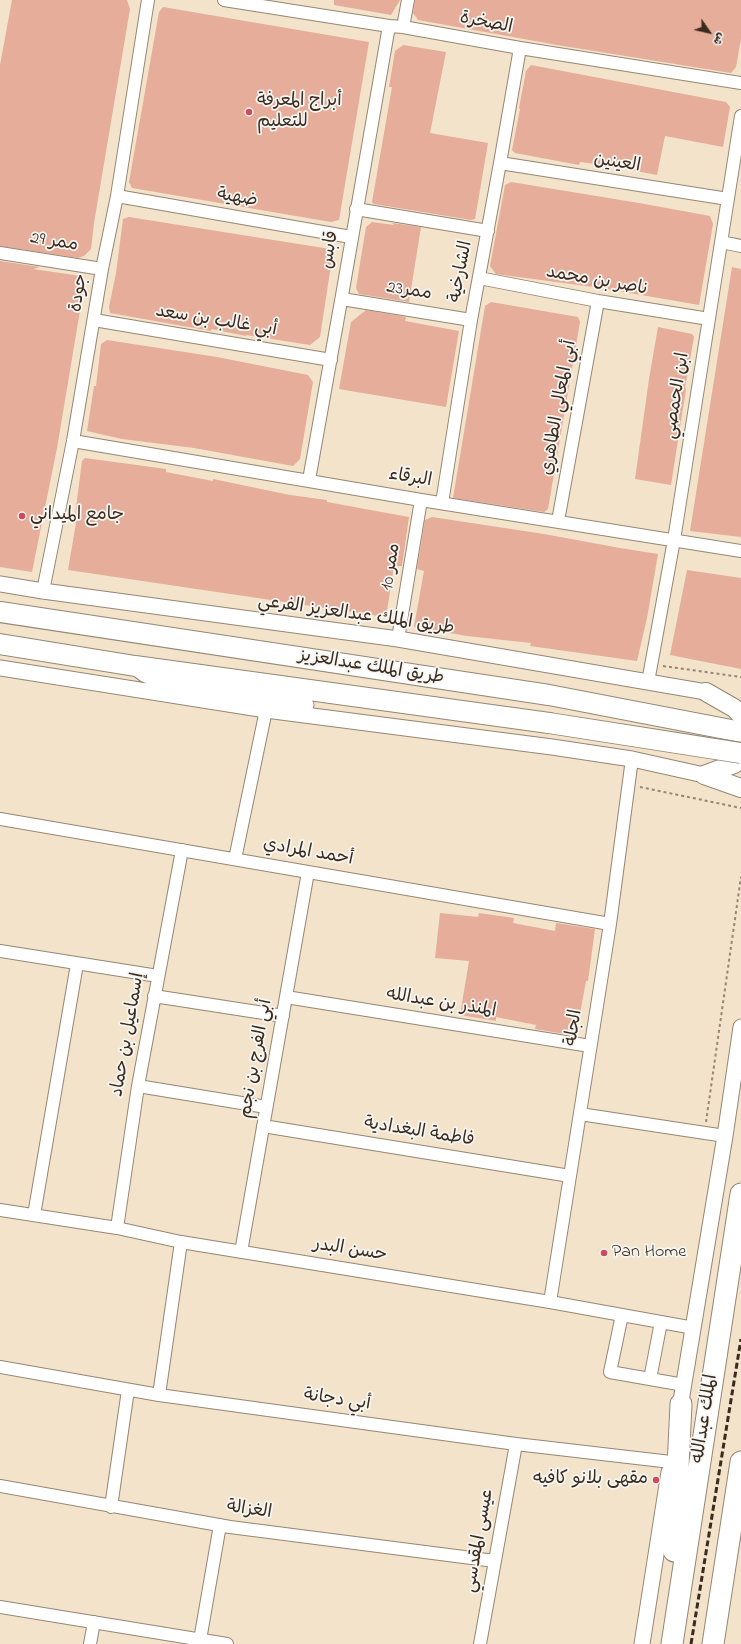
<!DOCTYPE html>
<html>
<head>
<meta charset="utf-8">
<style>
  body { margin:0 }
  #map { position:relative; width:741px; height:1644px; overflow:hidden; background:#f2e3ca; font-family:"Indie Flower","Playpen Sans Arabic",sans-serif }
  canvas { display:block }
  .north { position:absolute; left:689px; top:12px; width:40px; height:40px; -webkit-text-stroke:3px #f6f6f2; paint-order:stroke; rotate:124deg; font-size:11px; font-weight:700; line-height:16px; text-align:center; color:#3b2a1e }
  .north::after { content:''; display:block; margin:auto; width:14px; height:18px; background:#3b2a1e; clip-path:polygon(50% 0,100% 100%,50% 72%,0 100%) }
</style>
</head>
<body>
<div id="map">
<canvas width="741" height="1644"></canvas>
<div class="north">ش</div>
</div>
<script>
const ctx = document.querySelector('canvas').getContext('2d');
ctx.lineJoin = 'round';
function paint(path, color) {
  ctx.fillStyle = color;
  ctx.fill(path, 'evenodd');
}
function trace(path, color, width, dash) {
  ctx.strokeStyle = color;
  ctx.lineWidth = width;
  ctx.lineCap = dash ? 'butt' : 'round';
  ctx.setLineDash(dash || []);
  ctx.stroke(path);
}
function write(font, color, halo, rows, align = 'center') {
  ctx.font = font + ' "Indie Flower","Playpen Sans Arabic",sans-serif';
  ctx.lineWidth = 3.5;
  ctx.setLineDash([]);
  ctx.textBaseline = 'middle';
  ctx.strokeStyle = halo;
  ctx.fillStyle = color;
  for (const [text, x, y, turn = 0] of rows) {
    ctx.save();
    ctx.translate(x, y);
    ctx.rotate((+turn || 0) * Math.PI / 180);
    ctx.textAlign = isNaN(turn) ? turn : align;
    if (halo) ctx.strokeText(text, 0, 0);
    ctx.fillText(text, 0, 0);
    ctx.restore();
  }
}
paint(new Path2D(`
  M12 0H127L130 9 94 223 91 249 84 256 78 258 0 246V65Z
  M334 0H400L391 15 334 5Z
  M415 0H741V39L736 67 731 73 557 45 418 20 413 13Z
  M163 7 369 42 339 220 331 222 132 188 129 182 159 12Z
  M403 45 446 52 430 133 488 143 475 219 471 220 374 204 372 202 392 87H389L395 51Z
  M531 65 726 102 730 107 723 147 665 136 657 175 604 165 580 162 579 165 515 153 512 150 520 109 519 108 526 71Z
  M511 182 639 203 710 216 713 224 699 305 601 288 496 274 490 266 505 185Z
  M129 217 330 249 333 252 320 337 310 345 246 335V336L211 329V331L110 313 109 307 116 273 123 219Z
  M372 222 394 225 392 223 421 227 409 302 359 294 356 288 366 227Z
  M0 261 40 267 33 269 81 276 85 281 57 448 32 572 0 567Z
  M732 267 741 269V537L690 531Z
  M491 302 578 317 580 322 548 509 544 512 453 498 485 306Z
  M366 310 406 317 405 321 459 331 446 407 339 389 351 322Z
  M658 327 692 334 694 337 685 388 686 389 671 485 635 479 649 379Z
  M107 340 217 357 308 375 313 382 300 459 293 466 194 448 122 439 87 431 94 386H96L101 344Z
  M85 458 166 469V472L213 481V479L290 495 327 500V502L409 517 402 566H394L386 617 68 570 76 523H74L82 461Z
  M432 517 544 534 620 548 658 554 647 618 637 661 530 646 531 643 467 636 414 627 424 571 417 569 425 520Z
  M687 570 741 578V669L670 655Z
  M440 913 478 917 479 913 514 918 513 923 555 931 556 923 595 929 588 981H586L576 1036 535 1029 536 1025 496 1017V1021L460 1015 469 961 435 958Z`), '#e6ad9a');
const minor = new Path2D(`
  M224 0 389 26 403 27 520 48 741 83
  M403 27 408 0
  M500 163 728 199
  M117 196 351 237
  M356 209 488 231
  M721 242 741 246
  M0 253 102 269
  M479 278 598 301 709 319
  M342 299 471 320
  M94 320 331 360
  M73 441 421 500 741 551
  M309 480C337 329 362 177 389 26
  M442 503 471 320 500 163 520 48
  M558 521 598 301
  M43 591 73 441 102 269 117 196 148 0
  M398 639 421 500
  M648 682 674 540 741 116
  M0 819 610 924
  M235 859 266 710
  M0 951 158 976
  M154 996 283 1016
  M286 997 590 1046
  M138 1086 266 1107
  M580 1114 725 1136
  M263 1126 570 1176
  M0 1210 117 1228 181 1242 550 1302 694 1328
  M34 1215 77 964
  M117 1228 138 1086 182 850
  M241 1252 308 872
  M550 1302 610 924 632 759
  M622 1315 610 1372 684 1385
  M0 1367 159 1395 516 1444 671 1462
  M650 1379 661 1322
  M159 1395 181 1242
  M0 1486 230 1527 495 1561
  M111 1507 128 1390
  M0 1607 227 1644
  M200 1640 220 1525
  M90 1644 94 1622
  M480 1644 516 1444`);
const tertiary = new Path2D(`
  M0 584 43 591 398 639 706 692
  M0 668 266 710 552 747 632 759 704 775
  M139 670 144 674 158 680 229 693 306 705
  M679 1413 725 1136 741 1027
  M642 1644 669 1472`);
const secondary = new Path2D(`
  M706 692 734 708 741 715
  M704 775 734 764 741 753
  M704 775 741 788`);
const primary = new Path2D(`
  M0 612 549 695 741 732
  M0 644 135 666 549 723`);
const trunk = new Path2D(`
  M674 1551 681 1404
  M672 1644 741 1194
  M713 1644 741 1462`);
trace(minor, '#968674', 14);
trace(tertiary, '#968674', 17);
trace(secondary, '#968674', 20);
trace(primary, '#968674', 22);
trace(trunk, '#968674', 23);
trace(new Path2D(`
  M663 666 741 677
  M640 787 741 808
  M706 1122 741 877`), '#968674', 2, [3, 3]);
trace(minor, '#fff', 12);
trace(tertiary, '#fff', 15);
trace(secondary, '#fff', 18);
trace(primary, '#fff', 20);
trace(trunk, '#fff', 21);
trace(new Path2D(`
  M691 1644 741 1339`), '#3b2a1e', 3, [6, 3]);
const primaryBridge = new Path2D(`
  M549 723 741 753`);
trace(primaryBridge, '#968674', 22, []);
trace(primaryBridge, '#fff', 20);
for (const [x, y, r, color] of [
  [249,112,4,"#d1495b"],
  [22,516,4,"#d1495b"],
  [604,1253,4,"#d1495b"],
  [656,1480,4,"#d1495b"]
]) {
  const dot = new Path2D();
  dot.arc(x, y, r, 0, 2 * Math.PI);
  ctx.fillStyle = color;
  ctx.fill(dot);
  trace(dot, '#f6f6f2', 1.5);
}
write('18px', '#3b2a1e', '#f6f6f2', [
  ["الصخرة",486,24,11],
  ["العينين",617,164,9],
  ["ضهية",237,199,10],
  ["ممر 29",54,243,9],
  ["قابس",331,250,-81],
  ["الشارخية",462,272,-79],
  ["ناصر بن محمد",597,282,10],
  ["ممر23",409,292,9],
  ["جودة",80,293,-81],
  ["أبي غالب بن سعد",216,322,9],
  ["ابن الحمصي",678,396,-81],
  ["أبي المعالي الطاهري",560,408,-80],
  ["البرقاء",410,479,9],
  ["ممر 10",392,567,-81],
  ["طريق الملك عبدالعزيز الفرعي",356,616,8],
  ["طريق الملك عبدالعزيز",371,668,9],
  ["أحمد المرادي",308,853,10],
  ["المنذر بن عبدالله",441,1004,9],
  ["الجلة",575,1028,-81],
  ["إسماعيل بن حماد",129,1035,-80],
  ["أبي الفرج بن نجم",257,1059,-80],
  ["فاطمة البغدادية",419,1133,9],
  ["حسن البدر",350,1251,9],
  ["أبي دجانة",337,1401,8],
  ["الملك عبدالله",706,1419,-81],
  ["الغزالة",249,1511,8],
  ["عيسى المقدسي",480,1541,-80]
]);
write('18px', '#3b2a1e', '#f6f6f2', [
  ["أبراج المعرفة",257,102],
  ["للتعليم",257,123],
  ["جامع الميداني",30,516],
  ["Pan Home",612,1253],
  ["مقهى بلانو كافيه",648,1480,"right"]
], 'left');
</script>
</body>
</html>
